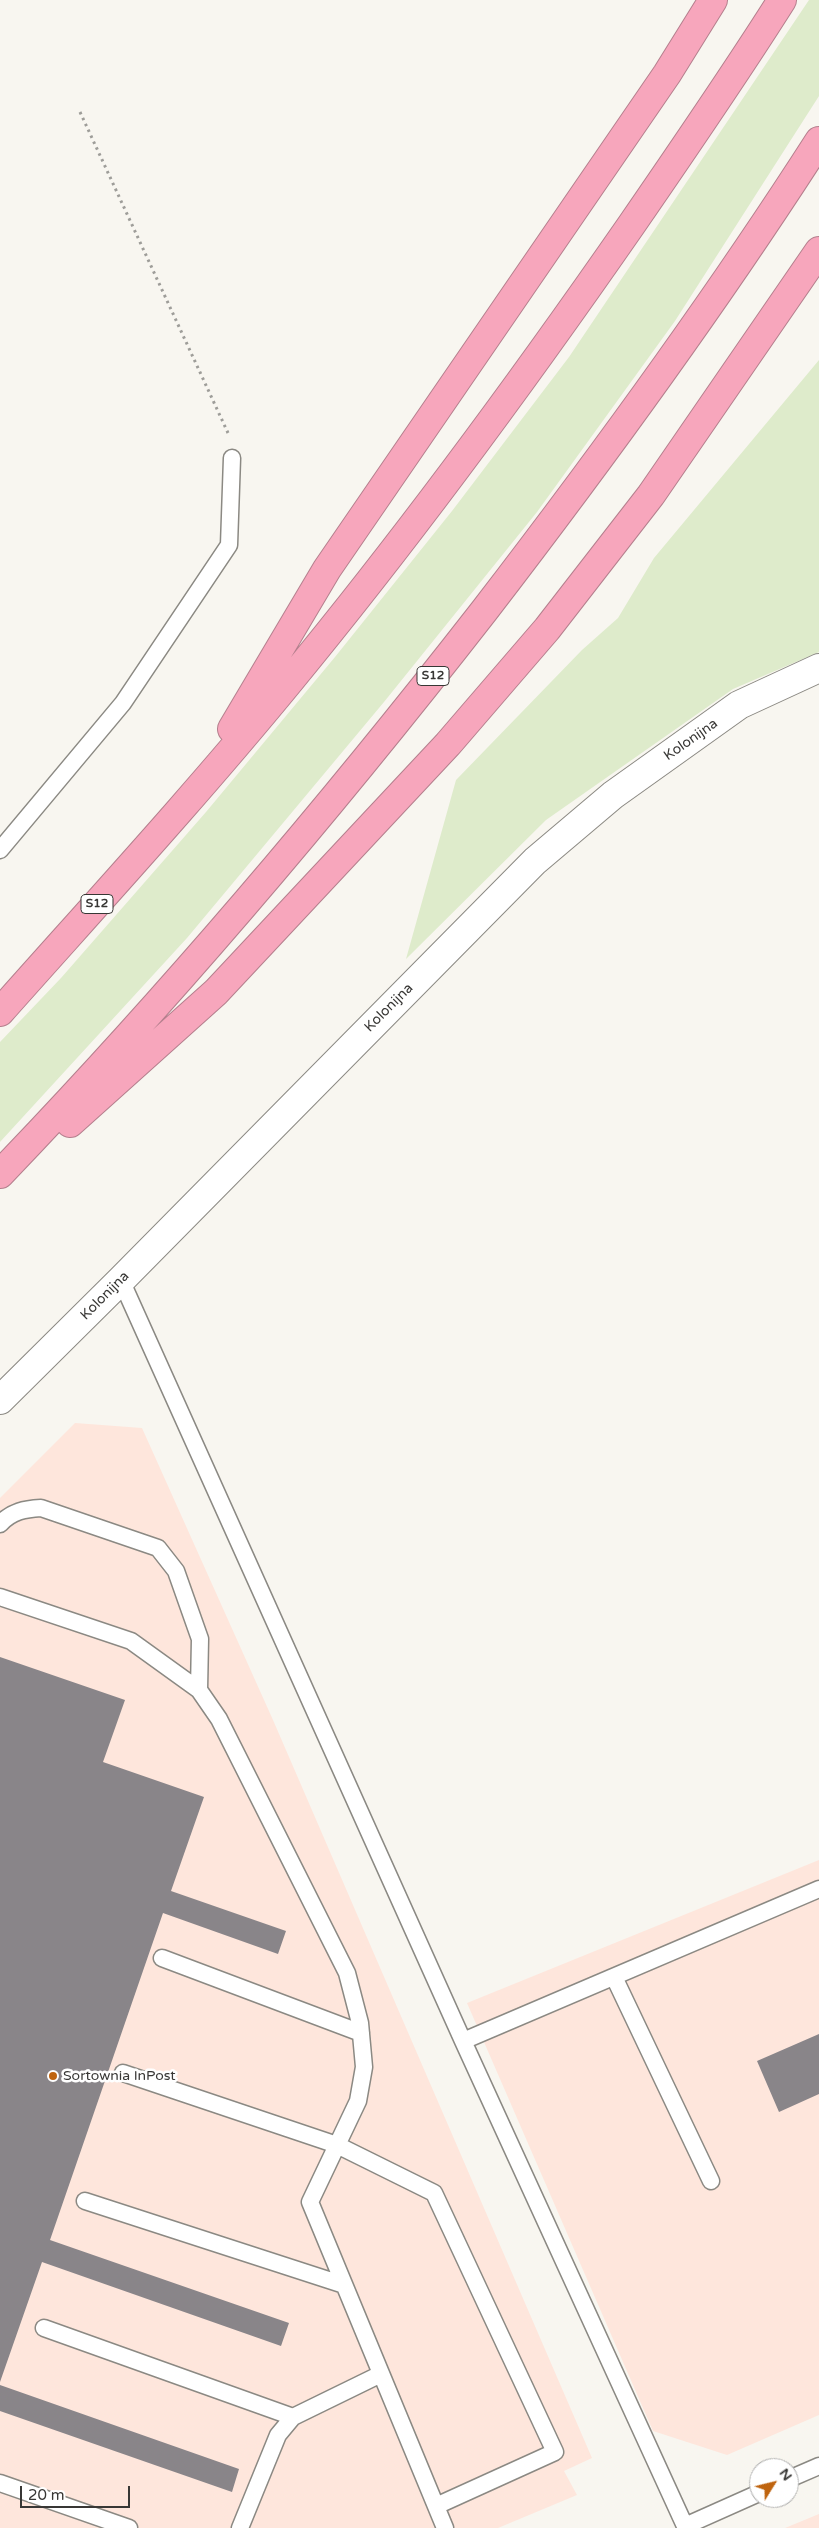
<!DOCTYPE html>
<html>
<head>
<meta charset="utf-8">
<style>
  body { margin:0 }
  #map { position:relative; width:819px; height:2528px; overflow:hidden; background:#f8f6f0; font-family:"Varela Round",sans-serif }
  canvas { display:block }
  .north { position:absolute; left:749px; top:2458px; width:50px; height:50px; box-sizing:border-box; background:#fff; border:1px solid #afafae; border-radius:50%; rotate:54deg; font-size:14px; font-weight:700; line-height:20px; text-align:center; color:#383735 }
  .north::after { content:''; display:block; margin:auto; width:18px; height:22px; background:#bf640f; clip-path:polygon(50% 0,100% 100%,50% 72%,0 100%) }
  .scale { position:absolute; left:20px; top:2486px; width:110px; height:22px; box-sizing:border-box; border:2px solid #383735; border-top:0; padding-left:6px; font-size:15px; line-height:18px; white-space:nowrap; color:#383735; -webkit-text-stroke:4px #fff; paint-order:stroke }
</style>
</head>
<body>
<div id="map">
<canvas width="819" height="2528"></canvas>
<div class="north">N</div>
<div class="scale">20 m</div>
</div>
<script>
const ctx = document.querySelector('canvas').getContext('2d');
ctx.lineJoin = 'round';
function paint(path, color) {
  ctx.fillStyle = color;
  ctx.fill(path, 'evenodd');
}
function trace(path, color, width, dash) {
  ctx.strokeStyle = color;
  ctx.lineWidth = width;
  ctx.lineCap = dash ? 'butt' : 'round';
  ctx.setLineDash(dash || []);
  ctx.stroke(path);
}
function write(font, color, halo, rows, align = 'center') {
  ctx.font = font + ' "Varela Round",sans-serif';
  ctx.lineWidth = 5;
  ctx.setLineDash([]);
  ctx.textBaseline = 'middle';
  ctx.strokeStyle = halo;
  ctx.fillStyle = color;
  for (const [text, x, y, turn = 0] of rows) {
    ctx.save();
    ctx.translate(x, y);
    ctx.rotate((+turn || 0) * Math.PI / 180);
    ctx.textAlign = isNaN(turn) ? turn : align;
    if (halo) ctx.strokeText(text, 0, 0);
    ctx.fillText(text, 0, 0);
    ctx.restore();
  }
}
paint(new Path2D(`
  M75 1423 142 1428 273 1720 592 2458 564 2471 577 2495 498 2528H0V1498Z
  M819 1860V2415L727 2455 653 2431 467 2003Z
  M819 2514V2528H785Z`), '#fee6dc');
paint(new Path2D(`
  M809 0H819V96L675 321 537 512 384 702 187 938 0 1142V1042L61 978 206 812 335 657 452 511 569 357Z
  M819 360V652L733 689 546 820 406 959 456 780 582 650 618 618 654 558Z`), '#deebcb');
paint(new Path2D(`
  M0 1657 125 1700 103 1762 204 1797 171 1891 286 1931 278 1954 163 1913 50 2240 289 2323 281 2346 42 2262 0 2382Z
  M819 2034V2094L779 2112 757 2061Z
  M0 2385 239 2469 232 2492 0 2411Z`), '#898589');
const service = new Path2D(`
  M0 850 123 703 229 545 232 458
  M121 1280 463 2041 685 2526 759 2493
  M0 1524C12 1511 25 1509 41 1508L158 1548 176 1571 200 1639 199 1690
  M0 1597 131 1641 199 1690 219 1719 347 1973 360 2023 364 2067 358 2101 310 2202 445 2528
  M162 1958 361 2033
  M614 1977 711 2181
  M463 2041 819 1889
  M123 2073 337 2145 434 2193 555 2452 436 2506
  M85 2201 344 2285
  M44 2328 293 2417
  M789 2479 819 2466
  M0 2483 129 2528
  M240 2528 278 2435 293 2417 381 2374`);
const minor = new Path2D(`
  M0 1400 121 1280 535 861 613 795 739 705 819 668`);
const motorway = new Path2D(`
  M232 729 327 569 667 74 713 0
  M0 1012C97 903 196 795 288 683 410 535 523 381 632 224 683 150 734 76 782 0
  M70 1123 216 992 448 744 547 629 651 495 819 251
  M0 1174C172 995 332 806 484 611 601 459 715 303 819 141`);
trace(service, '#8b8983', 19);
trace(minor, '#8b8983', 30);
trace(motorway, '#b47f8d', 30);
trace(new Path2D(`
  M80 112 228 433`), '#9e9d99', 3, [2.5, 4]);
trace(service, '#fff', 16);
trace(minor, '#fff', 28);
trace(motorway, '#f7a6bc', 28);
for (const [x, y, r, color] of [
  [53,2076,5,"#bf640f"]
]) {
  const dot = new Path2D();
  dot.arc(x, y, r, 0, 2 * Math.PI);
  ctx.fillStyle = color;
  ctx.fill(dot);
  trace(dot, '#fff', 2);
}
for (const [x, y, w] of [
  [433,676,32],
  [97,904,32]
]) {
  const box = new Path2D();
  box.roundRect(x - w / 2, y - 9.5, w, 19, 4);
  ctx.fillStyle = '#fff';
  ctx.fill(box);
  trace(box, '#383735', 1);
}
write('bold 12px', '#383735', null, [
  ["S12",433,676],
  ["S12",97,904]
]);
write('14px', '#383735', '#fff', [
  ["Kolonijna",691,740,-35],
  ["Kolonijna",389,1008,-45],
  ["Kolonijna",105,1296,-45]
]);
write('14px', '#383735', '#fff', [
  ["Sortownia InPost",63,2076]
], 'left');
</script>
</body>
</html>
